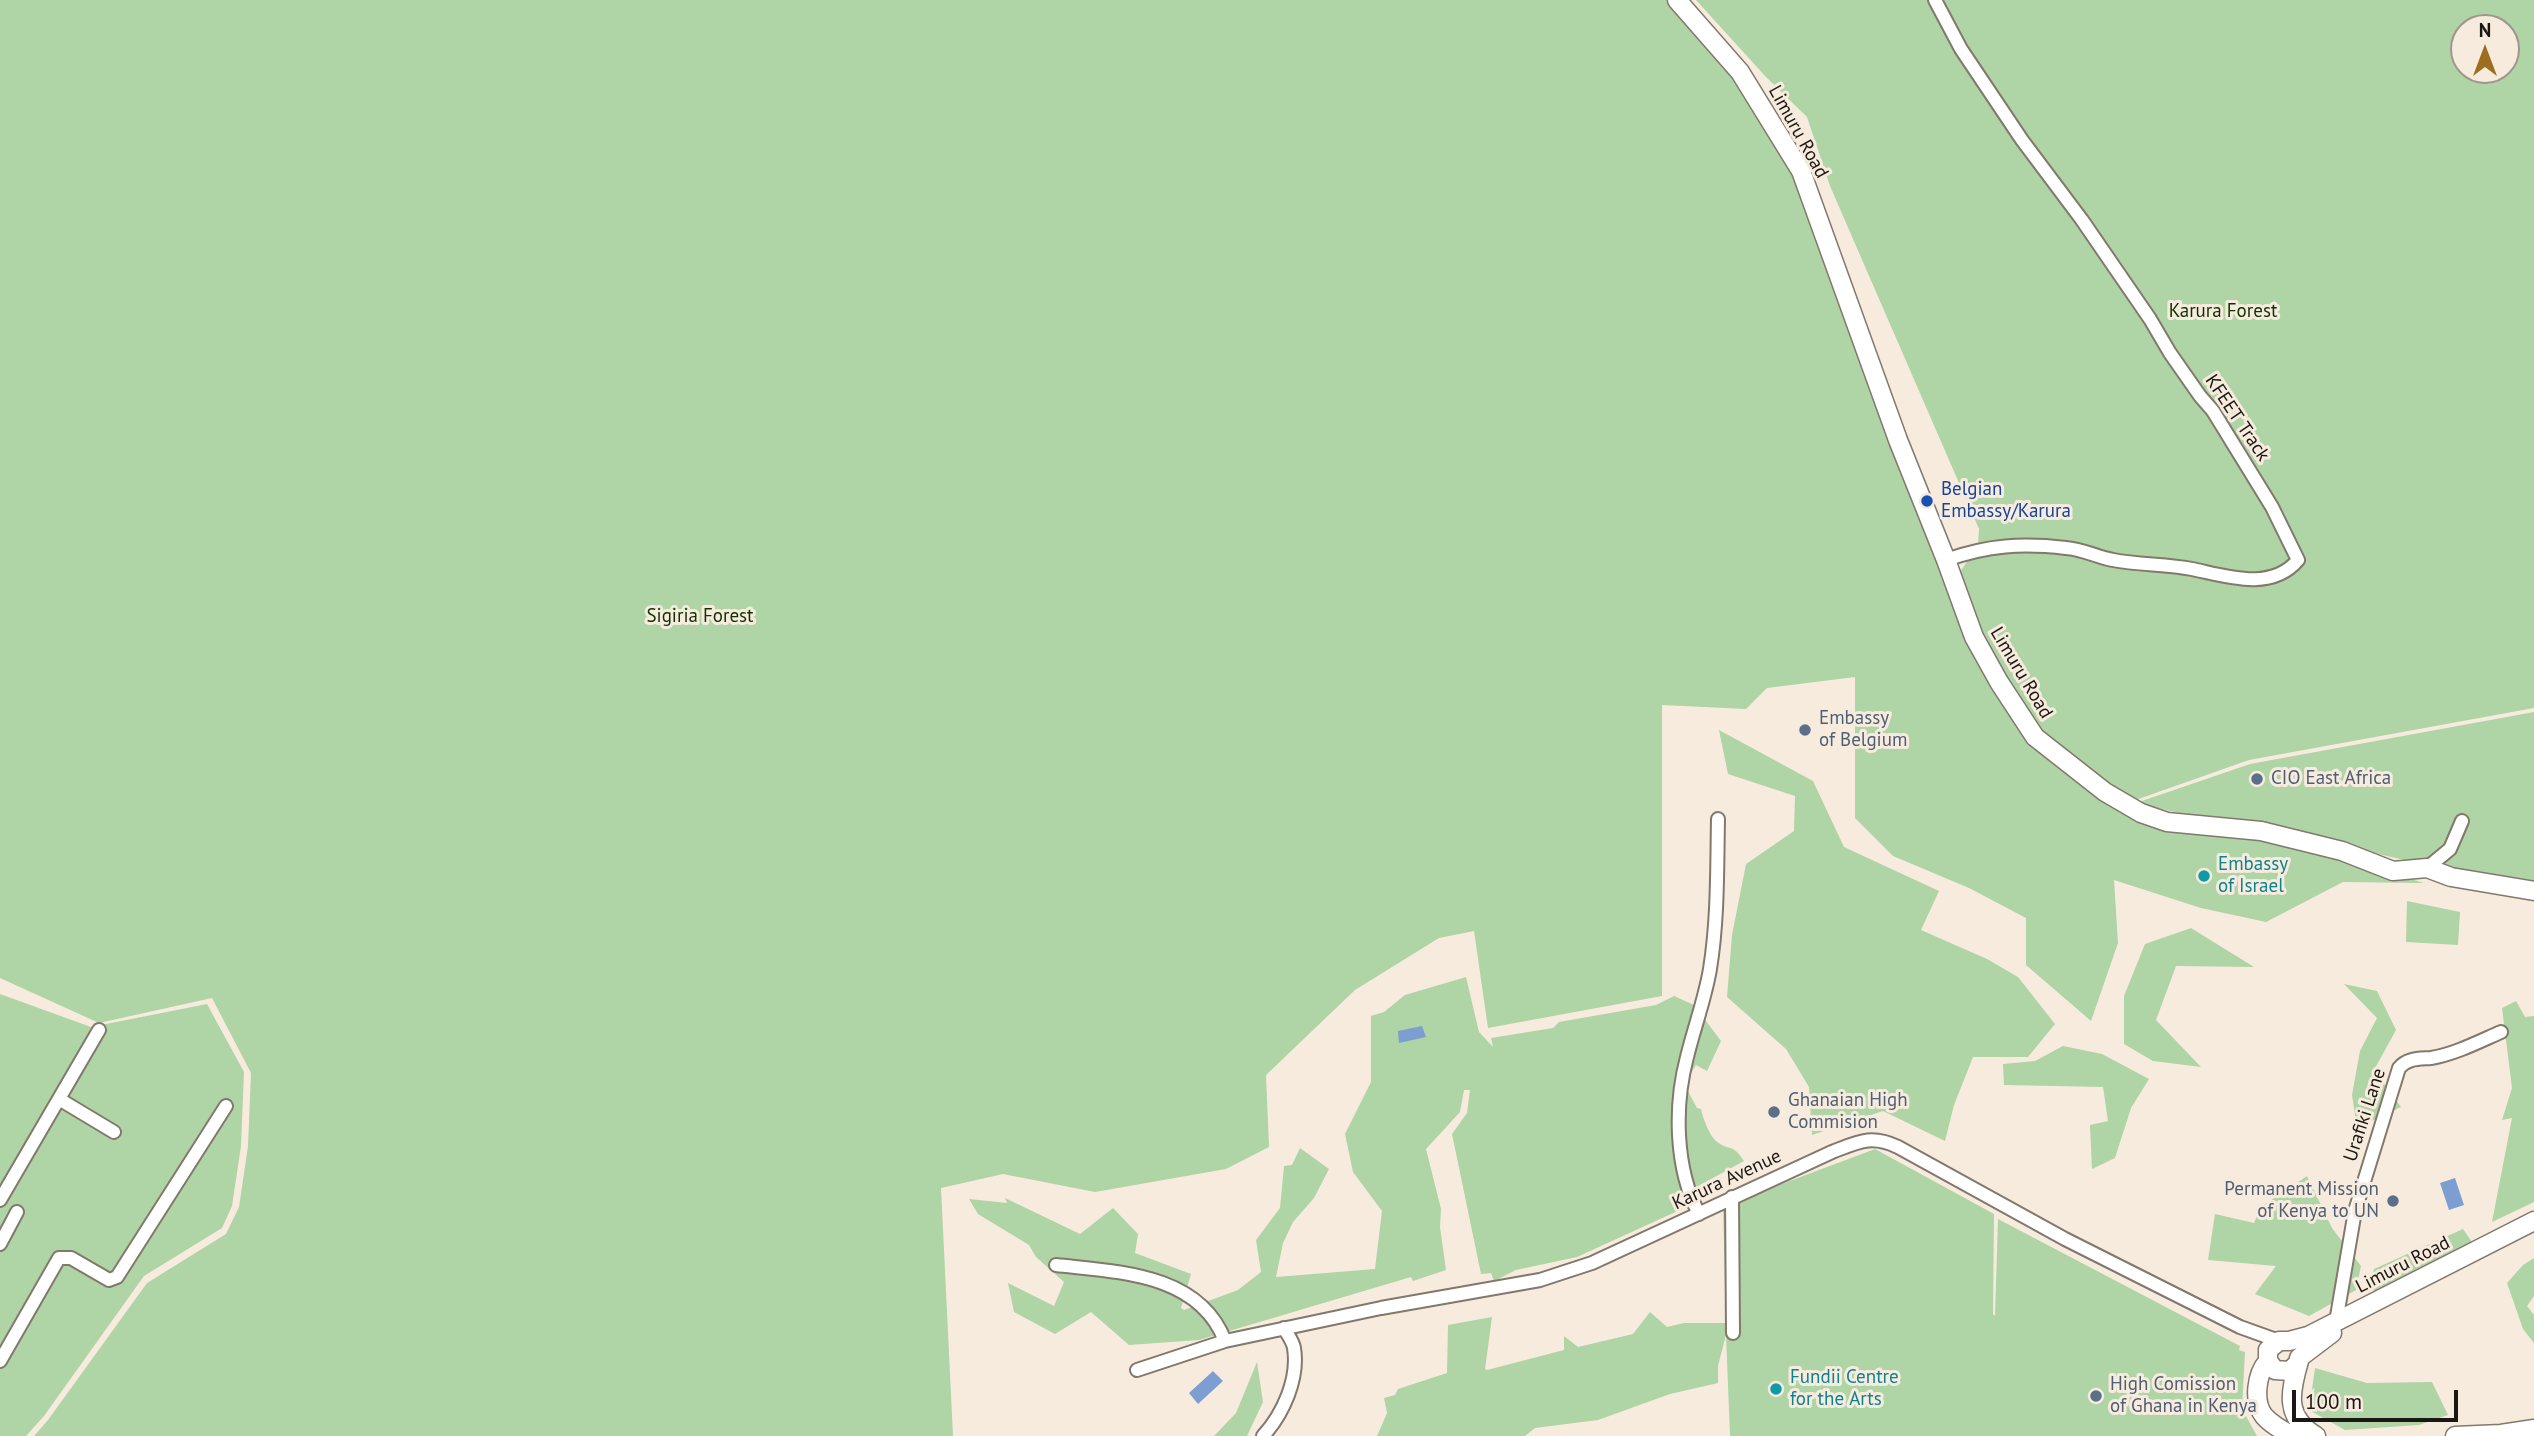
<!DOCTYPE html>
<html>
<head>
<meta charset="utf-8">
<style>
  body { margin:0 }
  #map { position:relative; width:2534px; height:1436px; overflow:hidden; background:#f7ebde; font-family:"PT Sans",sans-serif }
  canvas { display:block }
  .north { position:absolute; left:2450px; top:14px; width:70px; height:70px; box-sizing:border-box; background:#f7ebde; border:2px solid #9f968c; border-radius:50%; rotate:0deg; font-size:19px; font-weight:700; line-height:28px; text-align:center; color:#1b1712 }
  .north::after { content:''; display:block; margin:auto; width:24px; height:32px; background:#9c6e1f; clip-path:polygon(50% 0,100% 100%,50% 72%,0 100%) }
  .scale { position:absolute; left:2292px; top:1390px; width:166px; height:32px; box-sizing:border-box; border:4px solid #1b1712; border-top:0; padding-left:9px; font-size:21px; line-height:24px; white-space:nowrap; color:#1b1712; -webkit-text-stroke:5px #f7ebde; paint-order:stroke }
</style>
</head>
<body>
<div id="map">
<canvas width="2534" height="1436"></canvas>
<div class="north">N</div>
<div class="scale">100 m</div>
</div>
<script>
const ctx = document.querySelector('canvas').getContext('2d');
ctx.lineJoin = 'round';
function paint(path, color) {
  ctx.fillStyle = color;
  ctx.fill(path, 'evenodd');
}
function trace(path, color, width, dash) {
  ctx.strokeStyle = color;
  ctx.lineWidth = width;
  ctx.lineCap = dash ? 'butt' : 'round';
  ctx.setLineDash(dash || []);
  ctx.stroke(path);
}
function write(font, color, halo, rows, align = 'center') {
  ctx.font = font + ' "PT Sans",sans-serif';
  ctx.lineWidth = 6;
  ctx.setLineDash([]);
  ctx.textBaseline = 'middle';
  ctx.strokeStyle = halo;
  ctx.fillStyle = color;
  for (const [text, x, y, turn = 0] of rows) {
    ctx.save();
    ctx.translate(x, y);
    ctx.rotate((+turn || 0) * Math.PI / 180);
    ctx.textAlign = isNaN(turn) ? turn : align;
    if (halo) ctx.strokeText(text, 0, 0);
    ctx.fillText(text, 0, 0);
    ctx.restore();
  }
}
paint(new Path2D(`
  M0 0H1673L1775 123 1954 578 2004 678 1956 578 1978 545 1979 529 1830 186 1807 117 1766 77 1696 0H2534V708L2249 760 2130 802 2108 797 2198 829 2283 840 2424 883 2343 882 2266 922 2201 908 2114 880 2118 943 2091 1021 2026 965V918L1969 888 1893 856 1855 818V677L1767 688 1746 709 1662 705V996L1488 1028 1474 931 1439 938 1355 990 1266 1075 1269 1147 1226 1169 1095 1192 1003 1174 941 1188 953 1436H34L48 1420 147 1283 226 1234 239 1207 248 1146 251 1073 212 998 99 1023 0 978ZM2464 28H2506V70H2464Z
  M2534 712V884L2482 878 2262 827 2205 819 2136 803 2250 764Z
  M1719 730 1813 781 1844 847 1939 891 1921 930 1987 959 2018 977 2055 1024 2028 1057H1973L1954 1105 1945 1141 1883 1111 1812 1135 1809 1087 1786 1049 1727 997 1732 935 1746 864 1794 831 1795 796 1728 774Z
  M2407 901 2460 912 2458 945 2406 942Z
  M2191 928 2254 967 2176 966 2156 1020 2201 1067 2153 1061 2124 1044V996L2145 944Z
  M1466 977 1479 1032 1493 1047 1491 1038 1553 1028 1559 1022 1656 1005 1674 996 1694 1005 1721 1041 1707 1071 1696 1065 1684 1084 1697 1108 1701 1109C1703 1118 1709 1135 1716 1141 1729 1152 1732 1142 1744 1161L1680 1196 1682 1209 1577 1257 1516 1270 1494 1281 1491 1273 1481 1274 1452 1134 1467 1113 1470 1090H1464L1460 1112 1426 1149 1441 1209 1440 1227 1446 1270 1413 1281 1411 1277 1199 1340 1129 1345 1091 1312 1055 1334 1014 1312 1008 1283 1054 1306 1064 1282 1036 1257 1029 1245 978 1214 969 1199 1007 1203 1005 1198 1080 1234 1113 1208 1138 1234 1135 1253 1191 1274 1181 1308 1184 1310 1238 1290 1261 1272 1256 1240 1280 1208 1284 1166 1292 1165 1300 1148 1329 1169 1314 1198 1293 1222 1283 1243 1276 1277 1375 1269 1382 1211 1353 1172 1345 1134 1371 1082V1016L1384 1012 1405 995Z
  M2344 984 2377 991 2396 1030 2374 1070 2401 1107 2357 1128 2352 1095 2360 1051 2377 1018Z
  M0 994 91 1027 207 1004 244 1072 241 1146 232 1206 222 1228 144 1276 44 1416 26 1436H0Z
  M2516 1001 2525 1017 2534 1016V1202L2492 1222 2512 1118 2502 1120 2512 1088 2502 1008Z
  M2063 1046 2102 1054 2149 1079 2131 1108 2115 1158 2092 1169 2090 1125 2108 1121 2103 1087 2004 1085 2003 1064 2035 1061Z
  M1875 1149 1994 1214 1993 1314 1995 1316 1998 1219 2240 1346 2239 1350 2245 1352 2242 1409 2257 1436H1730L1726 1335 1718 1366V1383L1670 1394 1598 1420 1535 1428 1525 1436H1377L1387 1413 1384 1398 1395 1395 1398 1389 1447 1373 1448 1325 1492 1317 1485 1369 1487 1370 1564 1350V1336L1578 1347 1633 1334 1650 1312 1667 1327 1684 1323H1726L1723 1206Z
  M2307 1176 2332 1228 2361 1266 2356 1290 2309 1316 2255 1294 2276 1266 2208 1260 2215 1214 2254 1223 2261 1207Z
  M2463 1229 2474 1245 2426 1265 2375 1293 2370 1283 2374 1269Z
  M2534 1258V1296L2527 1306 2534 1315V1343L2523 1329 2507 1283 2523 1265Z
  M1257 1362 1263 1402 1247 1436H1214L1236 1413Z
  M2315 1368 2367 1383 2432 1382 2448 1415 2419 1425 2345 1430 2309 1410Z`), '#afd4a5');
paint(new Path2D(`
  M1422 1026 1426 1037 1399 1043 1398 1031Z
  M2455 1178 2464 1205 2449 1210 2440 1183Z
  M1213 1371 1223 1381 1198 1404 1189 1393Z`), '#7d9ed0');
const street = new Path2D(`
  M1935 0 1961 49 2022 140 2082 220 2150 319 2170 353 2200 396 2213 411 2272 507 2298 560C2271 592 2226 576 2192 569 2166 564 2139 565 2113 560 2097 557 2082 549 2066 548 2022 543 1988 545 1946 560
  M2427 868 2450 849 2462 821
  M59 1099 114 1132
  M1732 1197 1733 1333
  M0 1200 99 1030
  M1699 1214C1675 1169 1674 1106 1687 1057 1694 1028 1705 999 1710 969 1718 919 1717 869 1718 819
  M0 1244 17 1212
  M1056 1265C1118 1272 1199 1273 1225 1341L1381 1308 1540 1280 1592 1263 1832 1152C1858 1142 1871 1134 1898 1147L2065 1239 2240 1327 2279 1341
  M2336 1322 2355 1211 2399 1068C2407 1058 2419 1059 2431 1058 2455 1054 2478 1042 2501 1032
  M0 1361 59 1258H71L109 1280 117 1277 226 1106
  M1137 1370 1225 1341
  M1263 1436C1283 1414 1299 1379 1294 1348 1293 1341 1287 1334 1284 1328`);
const secondary = new Path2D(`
  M1677 0 1740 72 1801 171 1898 440 1946 560 1974 637 1999 682 2035 737 2105 792 2141 813 2167 822 2261 831 2342 851 2393 871 2427 868 2451 877 2534 891
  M2299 1358 2332 1333
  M2268 1361C2256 1374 2253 1402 2264 1416 2271 1424 2283 1431 2293 1436
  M2299 1361C2290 1392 2284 1417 2316 1436
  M2298 1363 2290 1371 2275 1370 2268 1361V1350L2279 1341H2289L2308 1336 2534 1221
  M2455 1436 2501 1434 2534 1429`);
trace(street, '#82786c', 16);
trace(secondary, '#82786c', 21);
trace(street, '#fff', 12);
trace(secondary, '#fff', 18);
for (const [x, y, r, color] of [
  [1927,501,7,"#1a4fb4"],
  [1805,730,7,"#5c6f8a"],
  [2257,779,7,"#5c6f8a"],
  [2204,876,7,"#0f9aa8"],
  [1774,1112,7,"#5c6f8a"],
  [2393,1201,7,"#5c6f8a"],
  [1776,1389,7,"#0f9aa8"],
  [2096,1396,7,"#5c6f8a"]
]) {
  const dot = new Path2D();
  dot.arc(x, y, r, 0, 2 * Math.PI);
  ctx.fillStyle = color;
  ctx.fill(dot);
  trace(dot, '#f7ebde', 2.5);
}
write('19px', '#1b1712', '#f7ebde', [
  ["Limuru Road",1798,132,61],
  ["KFEET Track",2237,418,56],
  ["Limuru Road",2021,673,59],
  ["Urafiki Lane",2365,1115,-72],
  ["Karura Avenue",1727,1180,-25],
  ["Limuru Road",2403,1265,-27]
]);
write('19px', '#0c3400', '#f7ebde', [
  ["Karura Forest",2223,312],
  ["Sigiria Forest",700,617]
]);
write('19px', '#164399', '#f7ebde', [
  ["Belgian",1941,490],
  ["Embassy/Karura",1941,512]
], 'left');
write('19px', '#4e5e75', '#f7ebde', [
  ["Embassy",1819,719],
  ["of Belgium",1819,741],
  ["CIO East Africa",2271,779],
  ["Ghanaian High",1788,1101],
  ["Commision",1788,1123],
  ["Permanent Mission",2379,1190,"right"],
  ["of Kenya to UN",2379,1212,"right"],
  ["High Comission",2110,1385],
  ["of Ghana in Kenya",2110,1407]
], 'left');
write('19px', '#0d838f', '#f7ebde', [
  ["Embassy",2218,865],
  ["of Israel",2218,887],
  ["Fundii Centre",1790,1378],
  ["for the Arts",1790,1400]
], 'left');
</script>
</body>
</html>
